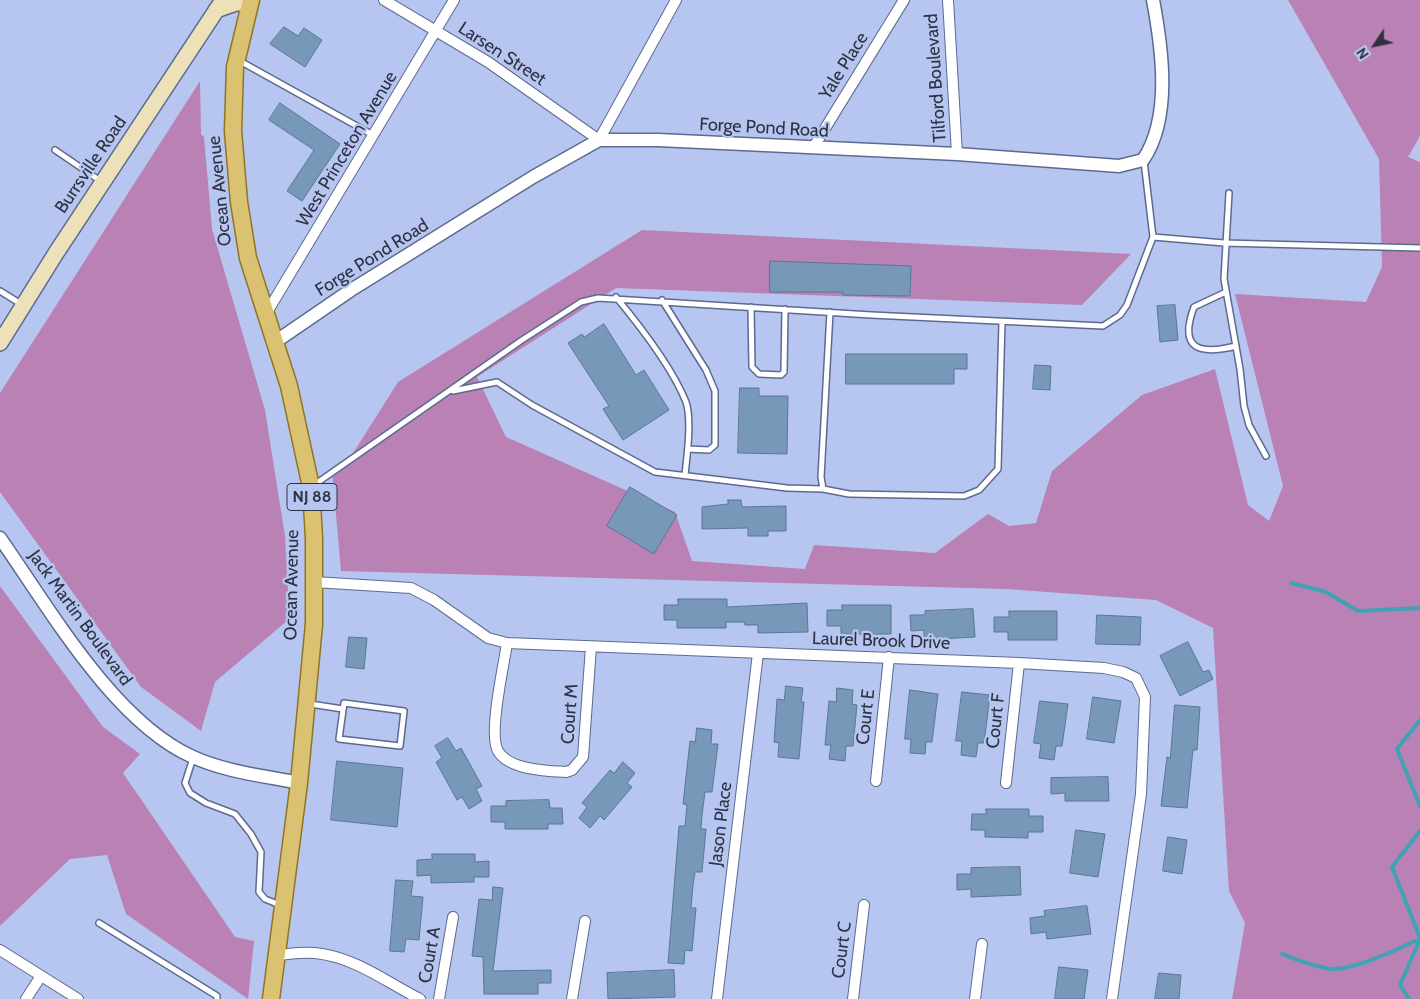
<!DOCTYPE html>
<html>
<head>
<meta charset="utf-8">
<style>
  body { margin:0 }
  #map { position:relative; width:1420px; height:999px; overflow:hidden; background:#b7c6f0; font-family:Cabin,sans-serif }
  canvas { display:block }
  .north { position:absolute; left:1350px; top:20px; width:50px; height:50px; -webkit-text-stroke:4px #b7c6f0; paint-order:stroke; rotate:236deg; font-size:14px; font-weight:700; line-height:20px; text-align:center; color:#2d3243 }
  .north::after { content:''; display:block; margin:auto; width:18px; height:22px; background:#2d3243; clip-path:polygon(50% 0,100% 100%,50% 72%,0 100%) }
</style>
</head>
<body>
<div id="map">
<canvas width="1420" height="999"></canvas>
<div class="north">N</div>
</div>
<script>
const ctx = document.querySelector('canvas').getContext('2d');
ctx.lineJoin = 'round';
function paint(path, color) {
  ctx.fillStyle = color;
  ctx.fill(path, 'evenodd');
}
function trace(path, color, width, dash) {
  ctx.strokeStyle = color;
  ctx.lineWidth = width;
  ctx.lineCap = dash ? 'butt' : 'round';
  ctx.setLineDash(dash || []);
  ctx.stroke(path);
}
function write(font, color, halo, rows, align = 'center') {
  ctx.font = font + ' Cabin,sans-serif';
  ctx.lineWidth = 4.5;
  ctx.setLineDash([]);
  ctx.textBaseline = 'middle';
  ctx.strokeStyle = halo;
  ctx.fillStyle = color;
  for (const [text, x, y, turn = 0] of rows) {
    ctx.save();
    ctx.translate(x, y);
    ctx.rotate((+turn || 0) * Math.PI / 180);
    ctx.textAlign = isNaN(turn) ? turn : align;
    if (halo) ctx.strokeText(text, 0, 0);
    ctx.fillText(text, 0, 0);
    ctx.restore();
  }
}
paint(new Path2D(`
  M1288 0H1420V136L1408 157 1420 162V999H1232L1245 923 1229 891 1213 628 1156 600 1006 589 341 571 332 470 348 461 398 382 642 230 1131 254 1082 305 616 288 477 377 506 437 675 512 692 561 805 569 814 545 935 553 988 514 1009 526 1036 523 1052 471 1142 395 1215 369 1248 505 1269 521 1283 486 1235 294 1366 302 1382 267 1379 159Z
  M200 81 201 134 204 137 212 229 265 410 285 536 289 609 288 620 215 682 201 731 141 687 0 492V393Z
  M0 586 103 727 140 754 123 773 235 937 254 941 248 999 126 914 107 855 70 859 0 926Z`), '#ba81b5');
trace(new Path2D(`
  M1291 583 1326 592 1358 611 1420 608
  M1420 720 1397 749 1420 806
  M1420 831 1392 867 1420 938
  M1282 954C1297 960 1314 967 1331 969 1355 970 1398 949 1420 939
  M1409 999 1400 985 1420 939`), '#40a2b2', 4);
const building = new Path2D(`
  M284 27 298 36 304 28 322 40 305 67 270 44Z
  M280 103 340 144 302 201 287 191 314 150 269 120Z
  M770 261 911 266 910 296 843 295V292H770Z
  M1175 305 1178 340 1160 342 1157 306Z
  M604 324 636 375 644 370 669 410 623 440 603 409 609 406 568 343 582 334 584 337Z
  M846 354H967V369H954V384H846Z
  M1035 365 1051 366 1050 390 1033 389Z
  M740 388H759V396H788L787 454 738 453Z
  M630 487 677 515 654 554 607 526Z
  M728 500H741L742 507 786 506V531H768V536H748V528L702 529V507L728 504Z
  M678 599H727V607L807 603 808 632 758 633V625H745L744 622H726V628H677V620H664V605H678Z
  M842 605H891V634H841V626H827V610H842Z
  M973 609 975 637 924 640V630L911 631 910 615H925V611Z
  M1009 611H1057V640H1008V632H994V617H1009Z
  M1097 615 1141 617 1140 645 1096 644Z
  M349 637 367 638 364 669 346 667Z
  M1188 642 1203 672 1209 670 1213 679 1180 696 1160 656Z
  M786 686 803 688 801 702H804L799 759 778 757 779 743 774 742 777 699 784 700Z
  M837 688 853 690 852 704 857 705 853 746H846L845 761 829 759 831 745H825L829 701 836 702Z
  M910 690 938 694 932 742H926L925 754 910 753 911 739H905Z
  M962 692 990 695 984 743H978L976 757 961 755 962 741H956Z
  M1093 697 1121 701 1114 743 1087 739Z
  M1040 701 1068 704 1062 746H1056L1054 760 1039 758 1041 744 1034 743Z
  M1175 705 1200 707 1197 750H1193L1187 808 1161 806 1167 757 1170 758Z
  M697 728 712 730 711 744H718L712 792H705L702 815 701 829H706L702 872H695L693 885 691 908H696L692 951 685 950 684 964 668 963 679 826H685L687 805 683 804 690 741 695 742Z
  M448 738 456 751 461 748 482 786 476 789 482 801 469 809 462 797 457 800 436 762 442 758 435 746Z
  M337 761 403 768 397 827 331 820Z
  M623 762 635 773 627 783 632 787 604 820 600 816 590 828 579 818 587 807 582 803 610 770 614 773Z
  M1108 777 1109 801H1065V793L1051 794V778Z
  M549 800 550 808H562L563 824H548V829H505V822H491V806H506V801Z
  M986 809H1029V816H1043V832H1028V838L985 837V830H971L972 814H986Z
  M1076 830 1105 834 1098 877 1070 873Z
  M1168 837 1187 840 1182 874 1163 871Z
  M432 854H475V862L489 861V877H474V882L431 883V875L417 876V860L432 859Z
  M1020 867 1021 895 971 897V889L957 890V874H971V868Z
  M396 880 413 881 411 896 423 897 419 940 406 939 404 952 390 951Z
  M493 887 503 888 493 971 551 970V983H538V994H484L483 957 472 956 479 899 492 900Z
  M1087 906 1091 934 1047 939 1046 932 1031 934 1030 918 1045 916 1044 911Z
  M1059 967 1088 970 1084 999H1055Z
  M674 970 675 997 608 999 607 973Z
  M1159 973 1181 975 1179 999H1155Z`);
paint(building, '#7898b9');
trace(building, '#587797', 1);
const service = new Path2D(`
  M238 60 373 135
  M55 150 102 182
  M1229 193 1224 279 1240 369 1244 406 1249 425 1266 456
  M1153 237 1224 243 1420 248
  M0 291 21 304
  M1226 292 1194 307C1178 350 1200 355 1236 346
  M616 297C640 326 672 367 686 402 692 420 687 456 685 475
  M662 300 706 370 715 391V445L709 450 688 449
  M751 307 752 367 759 374 781 375 784 372 785 309
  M830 312 821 477 823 489 849 494 964 496 979 490 998 469 1002 322
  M453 391 497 382 532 405 655 472 787 488 823 489
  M314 485 522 340 581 302 598 298 871 315 1103 326 1120 315 1127 305 1153 237 1144 161
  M344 703 404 711 400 746 339 739Z
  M310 704 343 709
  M193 758 185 783 190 793 206 803 235 814 251 834 261 852 259 892 265 899 280 905
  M99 923 217 996V999`);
const minor = new Path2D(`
  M384 0 488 62 599 140 676 0
  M948 0 957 154
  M813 148 904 0
  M266 314 454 0
  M314 582 411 588 434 600 488 638 507 643 1019 663 1104 668 1123 672 1136 678 1145 697 1141 794 1112 999
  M507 643C504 665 488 734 498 751 509 770 547 771 566 772L572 770 583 757 591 647
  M876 781 889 657
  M1006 783 1019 663
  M0 950 78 999
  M277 955C289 954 303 952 315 953 355 957 386 982 420 999
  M26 999 41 976
  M439 999 453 917
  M572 999 585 921
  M717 999 758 653
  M853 999 864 905
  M975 999 982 944`);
const tertiary = new Path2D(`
  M275 342 351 290 533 177 599 140H658L957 154 1119 166 1143 160C1172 117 1162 48 1153 0
  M0 538C49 608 114 722 193 757 226 772 265 776 299 783`);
const secondary = new Path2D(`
  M216 10 236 3H250
  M0 343 56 253 223 0`);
const primary = new Path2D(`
  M251 0 235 67 233 131 239 202 248 258 289 386 311 487 314 538V624L299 783 271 999`);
trace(service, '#5d6a8f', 8);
trace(minor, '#5d6a8f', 12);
trace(tertiary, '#5d6a8f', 15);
trace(secondary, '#5d6a8f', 18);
trace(primary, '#8d7624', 19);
trace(service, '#fff', 5);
trace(minor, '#fff', 10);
trace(tertiary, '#fff', 12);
trace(secondary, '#ece1b8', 15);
trace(primary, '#dac272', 16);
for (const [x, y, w] of [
  [312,497,50]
]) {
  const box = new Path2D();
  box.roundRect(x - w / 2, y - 13.5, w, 27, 4);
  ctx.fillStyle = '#b7c6f0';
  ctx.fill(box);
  trace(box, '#2d3243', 1);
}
write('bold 16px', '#2d3243', null, [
  ["NJ 88",312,497]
]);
write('18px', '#2d3243', '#b7c6f0', [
  ["Larsen Street",502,54,33],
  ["Yale Place",844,66,-58],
  ["Tilford Boulevard",936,78,-94],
  ["Forge Pond Road",764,128,3],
  ["West Princeton Avenue",347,149,-59],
  ["Burrsville Road",91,165,-56],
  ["Ocean Avenue",220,191,-96],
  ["Forge Pond Road",372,258,-32],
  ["Ocean Avenue",292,585,-89],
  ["Jack Martin Boulevard",80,618,54],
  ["Laurel Brook Drive",881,641,2],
  ["Court M",570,714,-86],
  ["Court E",866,717,-84],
  ["Court F",996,721,-84],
  ["Jason Place",721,824,-83],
  ["Court C",842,950,-83],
  ["Court A",430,955,-80]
]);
</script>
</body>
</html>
